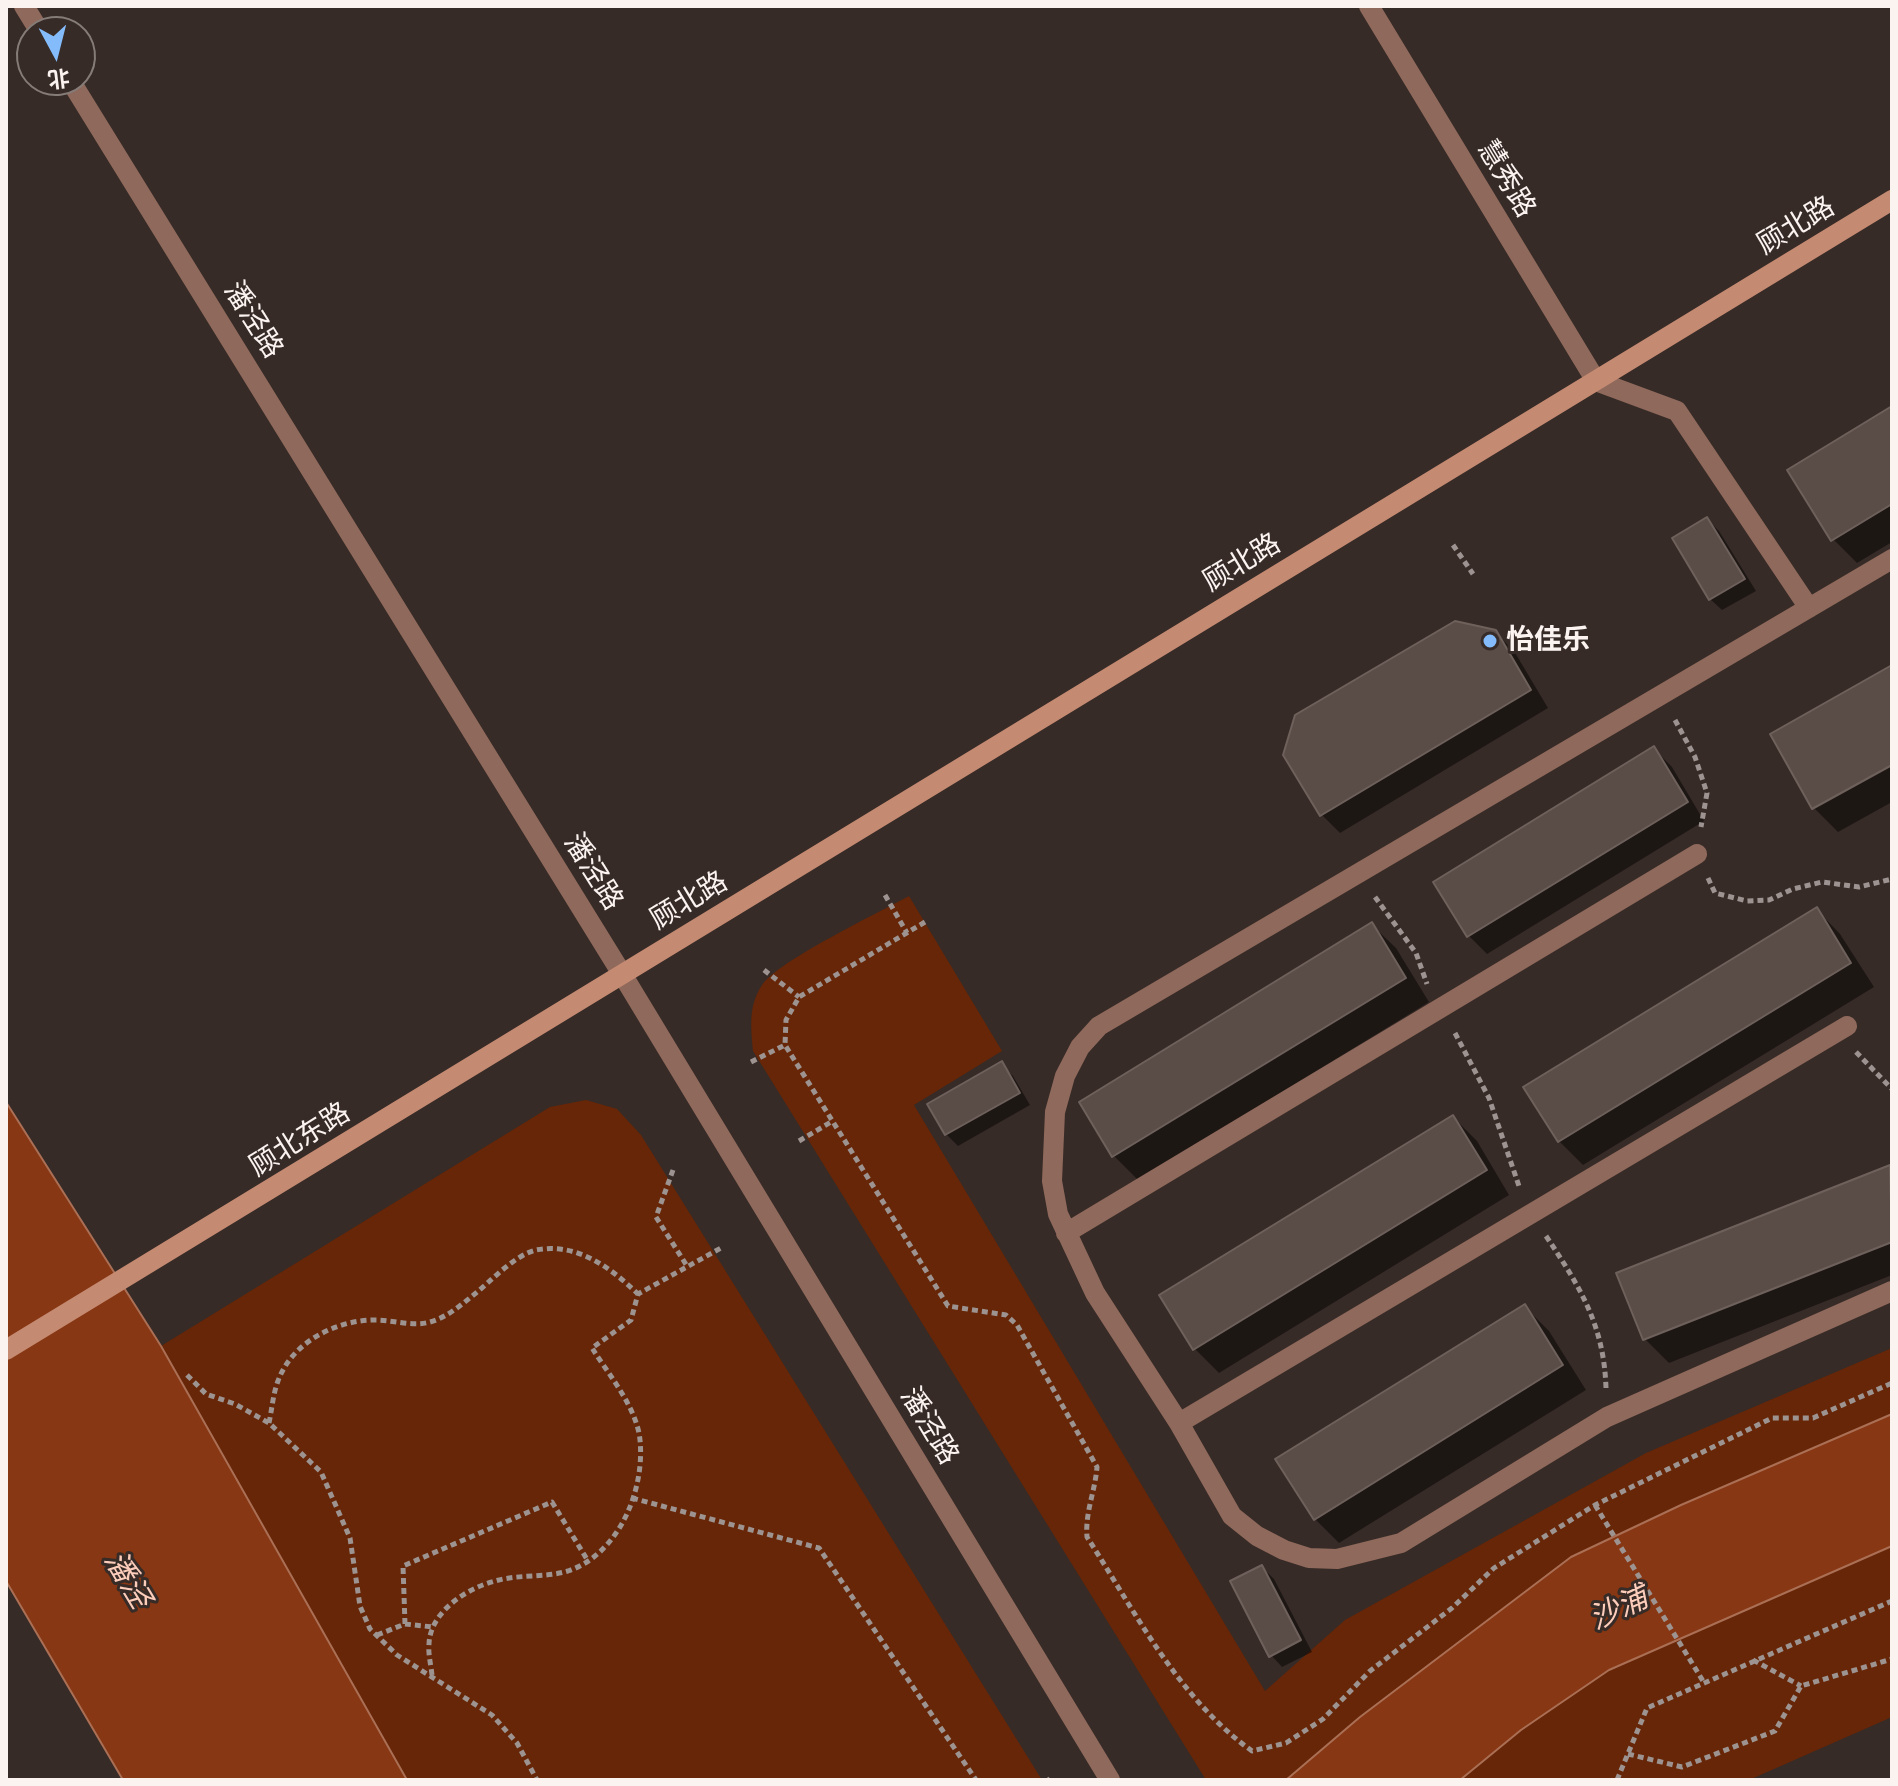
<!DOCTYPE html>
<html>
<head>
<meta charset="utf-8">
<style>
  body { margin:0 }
  #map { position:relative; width:1898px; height:1786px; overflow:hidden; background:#372b27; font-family:"Work Sans","Noto Sans SC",sans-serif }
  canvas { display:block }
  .frame { position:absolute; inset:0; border:8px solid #faf3f0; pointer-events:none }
  .north { position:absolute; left:16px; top:16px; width:80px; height:80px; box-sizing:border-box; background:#372b27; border:2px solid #857b77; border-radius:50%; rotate:173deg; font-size:22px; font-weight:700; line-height:32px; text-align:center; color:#faf3f0 }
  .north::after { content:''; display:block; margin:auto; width:28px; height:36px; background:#84bcfb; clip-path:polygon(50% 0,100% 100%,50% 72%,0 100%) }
</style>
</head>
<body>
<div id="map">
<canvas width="1898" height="1786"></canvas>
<div class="frame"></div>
<div class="north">北</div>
</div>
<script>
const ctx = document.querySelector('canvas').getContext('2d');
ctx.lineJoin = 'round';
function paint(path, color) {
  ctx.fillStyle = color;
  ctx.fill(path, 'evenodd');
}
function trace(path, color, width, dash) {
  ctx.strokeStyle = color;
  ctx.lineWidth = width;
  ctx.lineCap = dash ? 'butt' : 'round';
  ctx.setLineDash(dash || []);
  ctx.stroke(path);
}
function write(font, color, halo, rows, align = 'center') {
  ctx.font = font + ' "Work Sans","Noto Sans SC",sans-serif';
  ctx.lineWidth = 6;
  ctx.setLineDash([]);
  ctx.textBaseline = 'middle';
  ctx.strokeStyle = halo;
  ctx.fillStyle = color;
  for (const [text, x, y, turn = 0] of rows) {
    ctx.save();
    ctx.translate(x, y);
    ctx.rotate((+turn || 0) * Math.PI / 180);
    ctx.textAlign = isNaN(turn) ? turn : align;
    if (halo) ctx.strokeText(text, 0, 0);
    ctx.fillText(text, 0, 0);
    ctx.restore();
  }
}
paint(new Path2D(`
  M909 896 1002 1051 914 1105 1265 1691 1345 1620 1646 1453 1892 1348V1414L1681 1505 1571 1557 1360 1717 1286 1780H1206L753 1051C751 1028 748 1006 762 985 778 961 878 913 909 896Z
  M586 1100 617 1109 641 1135 1042 1780H407L161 1346 550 1107Z
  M1892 1546V1717L1749 1780H1460L1521 1730 1609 1670Z`), '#662607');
const water = new Path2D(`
  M6 1102 161 1346 407 1780H123L6 1581Z
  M1892 1414V1546L1609 1670 1521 1730 1460 1780H1286L1360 1717 1571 1557 1681 1505Z`);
paint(water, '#873713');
trace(water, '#aa6f55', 2);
paint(new Path2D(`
  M1892 408V542L1857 563 1833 539Z
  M1707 519 1719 531 1756 591 1722 610 1710 599Z
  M1495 632 1514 651 1548 708 1340 833 1322 815 1285 755Z
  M1892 667V802L1838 832 1814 808 1772 735Z
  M1654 749 1672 767 1704 821 1487 954 1469 936 1436 883Z
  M1817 910 1840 934 1874 987 1583 1165 1559 1141Z
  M1372 925 1396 948 1429 1002 1138 1180 1114 1156 1081 1102Z
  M1001 1064 1013 1076 1030 1105 958 1146 946 1134Z
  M1453 1117 1477 1141 1509 1195 1219 1373 1195 1349 1162 1295Z
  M1889 1168 1892 1275 1669 1363 1645 1339Z
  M1525 1307 1549 1331 1586 1390 1339 1543 1315 1519Z
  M1262 1567 1274 1579 1312 1652 1282 1667 1271 1655Z`), '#0007');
const building = new Path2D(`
  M1892 406V504L1831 541 1787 470Z
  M1707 517 1745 579 1709 600 1672 538Z
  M1455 621 1496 630 1531 690 1320 816 1283 755 1295 715Z
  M1892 665V765L1812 809 1770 734Z
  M1654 746 1688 802 1467 937 1433 882Z
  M1817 907 1851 963 1558 1142 1523 1087Z
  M1372 922 1406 978 1112 1157 1079 1102Z
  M1002 1061 1020 1093 945 1135 927 1104Z
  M1453 1115 1487 1170 1193 1350 1159 1295Z
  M1890 1165 1892 1242 1643 1340 1616 1273Z
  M1525 1304 1563 1365 1314 1520 1275 1459Z
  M1262 1565 1301 1640 1269 1657 1230 1581Z`);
paint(building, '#5a4d48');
trace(building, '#6e605b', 2);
trace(new Path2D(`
  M1453 545 1473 574
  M1675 720 1695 757 1707 793 1701 827
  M1708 878 1715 893 1747 901 1769 900 1793 889 1822 882 1859 887 1892 879
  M885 895 907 933
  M1375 897 1416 953 1427 984
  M925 922 799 997 786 1020 785 1045 948 1306 1006 1315 1017 1325 1097 1467C1095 1492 1085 1512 1087 1537 1136 1613 1178 1698 1252 1751L1286 1743 1323 1719 1370 1671 1452 1608 1494 1568 1595 1505 1772 1418H1813L1892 1383
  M764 970 799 997
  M1455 1033 1489 1098 1520 1189
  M1856 1052 1892 1089
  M751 1062 785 1045
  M799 1141 831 1122
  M673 1170 656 1217 687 1266
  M1546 1236C1580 1287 1604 1325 1606 1388
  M187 1375 206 1394 235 1404 269 1423 321 1472 350 1538 360 1606 370 1629 397 1655 492 1715 517 1743 537 1780
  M269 1423C272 1409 273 1394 278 1381 292 1342 336 1320 375 1320 394 1320 412 1327 430 1322 448 1317 462 1304 476 1293 492 1280 515 1255 536 1250 577 1242 611 1268 638 1294
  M632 1498 819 1548 976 1780
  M1595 1505 1703 1681
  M405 1624 403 1566 552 1502 588 1561
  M377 1635 405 1624 433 1627
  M1753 1660 1801 1686
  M432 1675C431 1665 428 1654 429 1644 430 1612 467 1588 495 1581 519 1574 545 1578 568 1571 619 1554 645 1490 640 1440 637 1408 609 1375 592 1348L631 1320 638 1294 721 1248
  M1628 1754 1682 1767 1775 1731 1801 1686 1892 1659
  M1048 1780 1050 1779
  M1617 1780 1647 1708 1892 1601`), '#9d9390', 5, [6, 4]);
trace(new Path2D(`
  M1596 381 1677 411 1809 608
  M1892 559 1099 1026 1080 1047 1065 1076 1055 1112 1052 1181 1058 1214 1095 1293 1179 1423 1232 1516 1257 1536 1284 1550 1309 1558 1337 1559 1401 1543 1607 1417 1892 1291
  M1066 1233 1697 854
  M1179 1423 1847 1026`), '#8f695b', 20);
trace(new Path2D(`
  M24 6 40 32
  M1369 6 1596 381
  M70 80 622 974 1110 1780`), '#8f695b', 20);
trace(new Path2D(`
  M6 1350 1892 200`), '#c58a72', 20);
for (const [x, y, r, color] of [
  [1490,641,8,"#84bcfb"]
]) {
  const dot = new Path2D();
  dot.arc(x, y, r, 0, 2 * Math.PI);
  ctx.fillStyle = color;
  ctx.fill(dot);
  trace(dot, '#372b27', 3);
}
write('28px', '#faf3f0', '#372b27', [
  ["慧秀路",1506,179,59],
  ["顾北路",1796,226,-31],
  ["潘泾路",253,320,58],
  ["顾北路",1242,563,-31],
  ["潘泾路",593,872,58],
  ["顾北路",689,901,-31],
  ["顾北东路",300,1140,-32],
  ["潘泾路",929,1426,59]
]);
write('bold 28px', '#faf3f0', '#372b27', [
  ["怡佳乐",1506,641]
], 'left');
write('italic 30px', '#fdcdbb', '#372b27', [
  ["潘泾",127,1580,59],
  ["沙浦",1619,1609,-25]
]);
</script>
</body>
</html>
